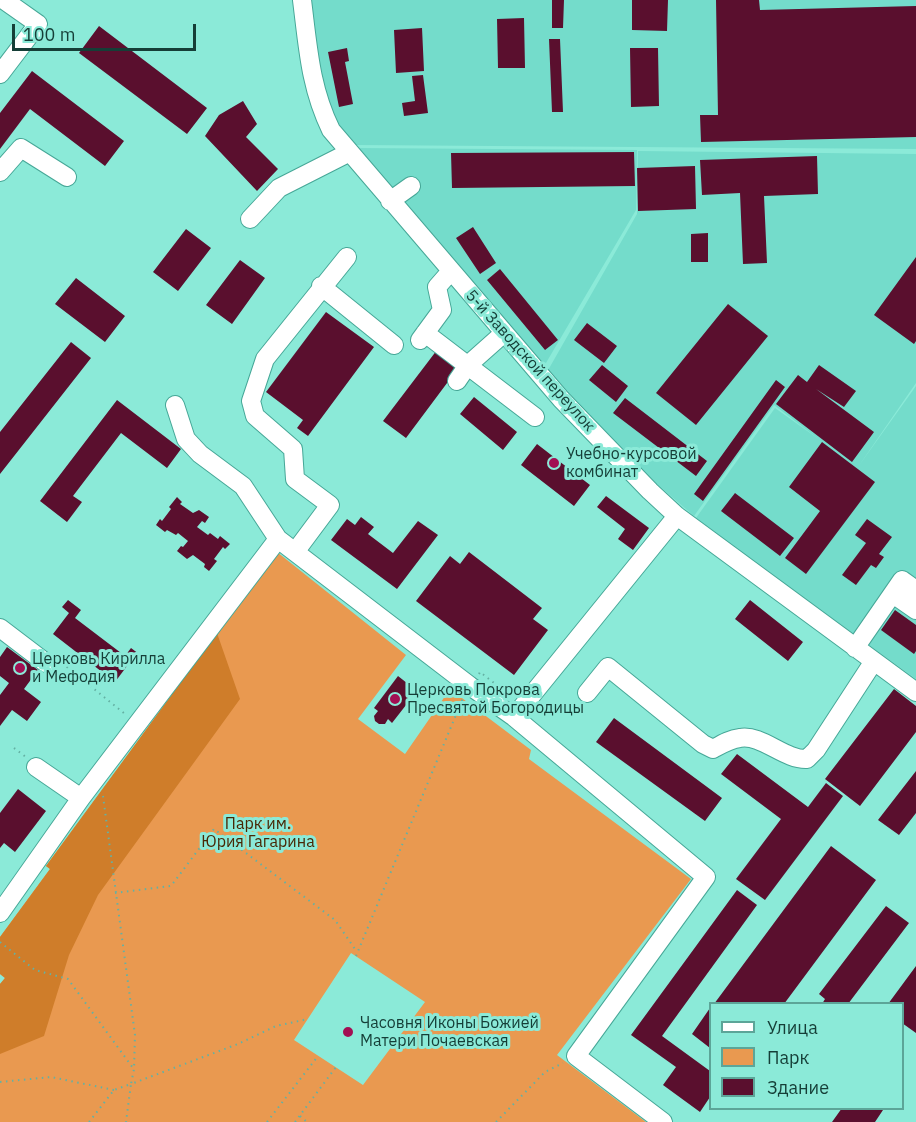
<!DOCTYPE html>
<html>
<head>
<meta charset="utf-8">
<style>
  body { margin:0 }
  #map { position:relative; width:916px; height:1122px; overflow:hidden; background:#8bead8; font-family:"IBM Plex Sans",sans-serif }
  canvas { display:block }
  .legend { position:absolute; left:709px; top:1002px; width:195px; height:108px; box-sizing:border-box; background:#8bead8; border:2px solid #5ca598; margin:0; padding:8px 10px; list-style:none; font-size:18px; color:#153e37 }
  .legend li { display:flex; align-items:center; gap:12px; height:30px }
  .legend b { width:30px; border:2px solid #5ca598 }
  .scale { position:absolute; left:12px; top:24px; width:184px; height:27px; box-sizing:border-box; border:3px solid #153e37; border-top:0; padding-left:8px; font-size:18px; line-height:21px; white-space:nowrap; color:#153e37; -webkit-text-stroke:4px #8bead8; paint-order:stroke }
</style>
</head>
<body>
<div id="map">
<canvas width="916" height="1122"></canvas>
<ul class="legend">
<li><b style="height:8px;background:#fff"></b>Улица</li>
<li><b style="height:16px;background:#e99950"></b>Парк</li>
<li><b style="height:16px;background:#5a0f2e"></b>Здание</li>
</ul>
<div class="scale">100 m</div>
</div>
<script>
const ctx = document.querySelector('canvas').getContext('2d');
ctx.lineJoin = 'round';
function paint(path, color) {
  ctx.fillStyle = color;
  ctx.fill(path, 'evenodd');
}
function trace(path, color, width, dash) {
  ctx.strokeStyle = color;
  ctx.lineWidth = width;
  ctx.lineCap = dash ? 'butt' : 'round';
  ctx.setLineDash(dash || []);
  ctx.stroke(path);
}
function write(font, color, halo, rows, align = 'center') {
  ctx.font = font + ' "IBM Plex Sans",sans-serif';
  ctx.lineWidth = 6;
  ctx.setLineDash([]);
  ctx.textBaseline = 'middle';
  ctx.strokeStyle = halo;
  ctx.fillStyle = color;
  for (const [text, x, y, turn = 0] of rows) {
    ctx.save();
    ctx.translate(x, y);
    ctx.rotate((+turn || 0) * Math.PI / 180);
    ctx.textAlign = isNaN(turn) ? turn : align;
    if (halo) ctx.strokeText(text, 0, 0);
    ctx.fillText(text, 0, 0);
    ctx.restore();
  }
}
paint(new Path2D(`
  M311 0H916V149L355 145 329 111 319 64Z
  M355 148 637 150 636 210 543 368Z
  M638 151 916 154V383L858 467 916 386V679L718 536 696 518 775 408 820 440 774 405 694 516 657 484 547 372 637 214Z`), '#74dccb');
paint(new Path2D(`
  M277 552 406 655 358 719 405 754 450 689 531 750 529 759 691 879 557 1055 646 1122H0V984L5 978 0 974V937L50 869 46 866ZM351 953 425 1002 363 1085 294 1040Z`), '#e99950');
paint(new Path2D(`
  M217 633 240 699 98 895 69 955 44 1036 0 1054V984L5 978 0 974V937L50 869 46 866Z`), '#cf7d2a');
paint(new Path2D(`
  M552 0H564L563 28H552Z
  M632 0H668L667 31 632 30Z
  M716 0H759L760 10 916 6V137L701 142 700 115H718Z
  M524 18 525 68H498L497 19Z
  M99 26 207 108 187 134 79 53Z
  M422 28 424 71 396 73 394 30Z
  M549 39H560L563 112H552Z
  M347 48 349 61 345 62 353 104 339 107 328 52Z
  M630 48H658L659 106 631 107Z
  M32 71 124 141 105 166 30 109 0 149V113Z
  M423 75 428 113 404 116 402 103 415 101 412 76Z
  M243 101 257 124 246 137 278 169 257 191 205 136 219 115Z
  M634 152 635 186 452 188 451 153Z
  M817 156 818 194 764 196 767 263 743 264 740 193 702 195 700 160Z
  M695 166 696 209 638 211 637 168Z
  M473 227 496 263 480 274 456 238Z
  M186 229 211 248 178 291 153 272Z
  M708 233V262H691V234Z
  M916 257V341L914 344 874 315Z
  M240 260 265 278 232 324 206 305Z
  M500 269 558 340 545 350 487 280Z
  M76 278 125 316 105 342 55 304Z
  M728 304 768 336 696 425 656 393Z
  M326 312 374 347 308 436 297 428 303 420 266 392Z
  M587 323 617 346 604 363 574 340Z
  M71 342 91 358 0 474V432Z
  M437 350 459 367 406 438 383 421Z
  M602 365 628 386 616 402 589 380Z
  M819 365 856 391 844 407 816 389 874 432 852 462 776 404 798 375 807 382Z
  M776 380 785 387 703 501 694 494Z
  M474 397 517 432 503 450 460 414Z
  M625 398 707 461 696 476 613 413Z
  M117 400 181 449 167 468 121 433 73 496 82 502 67 522 40 501Z
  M822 442 875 482 806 574 785 558 820 511 789 487Z
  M537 444 590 485 574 506 521 465Z
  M735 493 794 538 780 556 721 511Z
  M606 496 649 528 633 550 618 539 625 529 597 507Z
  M177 497 182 502 180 504 193 513 199 510 209 517 205 523 202 521 197 527 208 535 210 533 218 539 220 536 230 544 225 549 223 547 214 559 217 561 209 571 204 567 205 564 193 555 187 559 177 551 181 546 183 547 188 541 178 533 176 535 167 530 165 532 156 525 160 519 162 521 171 509 169 507Z
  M361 517 374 527 368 534 393 553 418 521 438 535 397 589 331 540 347 519 355 525Z
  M867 519 892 537 879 554 884 557 876 568 871 565 856 585 842 575 866 543 855 535Z
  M469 552 542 608 533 619 548 630 514 675 416 601 450 556 460 564Z
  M68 600 81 610 75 618 125 656 131 648 143 657 135 666 130 662 115 682 53 634 69 613 62 607Z
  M750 600 803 642 788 661 735 619Z
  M895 610 916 625V651L914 654 881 630Z
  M7 647 38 670 24 689 41 702 27 721 12 710 0 726V695L9 683 0 676V657Z
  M398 676 417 691 392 723 388 719 385 724H379L375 721 374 716 378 711 374 708Z
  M894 689 916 706V732L860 806 825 779Z
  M614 718 722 798 705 821 596 742Z
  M737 754 808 807 826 783 843 796 765 900 736 879 781 819 721 774Z
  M916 771V813L899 835 878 820Z
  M18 789 46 811 15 852 4 843 0 848V813Z
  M831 846 876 880 784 1004H714Z
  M737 890 757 905 662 1036 710 1071V1097L700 1112 663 1085 676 1067 631 1035Z
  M886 906 909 923 848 1004H822L825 999 819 994Z
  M916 966V1033L902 1023V1004H888Z
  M710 1008V1048L692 1034Z
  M842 1108H881L883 1110 875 1122H832Z`), '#5a0f2e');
const minor = new Path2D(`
  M302 0C308 47 310 87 331 130L561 399 650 491 677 516 916 692
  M0 74 38 24 4 0
  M0 172 21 148 67 177
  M390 201 411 186
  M250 219 279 188 350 152
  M321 286 394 345
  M425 333 535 417
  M420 340 442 310 437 287 451 271
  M457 381 468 365 504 333
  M175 405 186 439 200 454 243 486 278 539
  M295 552 330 505 295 479 293 449 255 416 251 401 265 359 347 257
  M893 594 916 610
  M0 628 46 663
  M855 648 902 580 916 590
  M587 693 608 667 703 744 713 749C722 744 730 739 740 738 762 734 784 760 807 759L816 750 874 661
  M514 717 677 516
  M36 767 81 798
  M0 913 81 798 278 539 470 686 514 717 706 877 576 1056 663 1122`);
trace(minor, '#46a797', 20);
trace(new Path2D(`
  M62 663 125 714
  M479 674 480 672 498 686
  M14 748 26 757
  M103 796 135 1035 134 1069 131 1084 238 1044 276 1026 308 1019
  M115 893 171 886 214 829 335 920 357 952
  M0 942 35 970 68 979 133 1068
  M356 956 463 698
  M0 1082 51 1077 114 1090
  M300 1116 307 1122
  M89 1122 114 1090 131 1084 126 1122
  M267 1122 318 1056
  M295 1122 336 1067
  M496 1122 545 1072 563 1063`), '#64b1a3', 2, [1.5, 4.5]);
trace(minor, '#fff', 18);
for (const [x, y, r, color] of [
  [554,463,6,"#a20f53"],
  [20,668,6,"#a20f53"],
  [395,699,6,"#a20f53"],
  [348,1032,6,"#a20f53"]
]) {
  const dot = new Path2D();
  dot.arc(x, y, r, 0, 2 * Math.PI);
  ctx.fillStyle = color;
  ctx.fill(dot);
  trace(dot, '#8bead8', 2);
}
write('16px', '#153e37', '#8bead8', [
  ["5-й Заводской переулок",530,361,48]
]);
write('16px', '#153e37', '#8bead8', [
  ["Учебно-курсовой",566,454],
  ["комбинат",566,472],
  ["Церковь Кирилла",32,659],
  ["и Мефодия",32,677],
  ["Церковь Покрова",407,690],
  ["Пресвятой Богородицы",407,708],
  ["Часовня Иконы Божией",360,1023],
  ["Матери Почаевская",360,1041]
], 'left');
write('16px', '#482705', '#8bead8', [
  ["Парк им.",258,824],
  ["Юрия Гагарина",258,842]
]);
</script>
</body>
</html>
